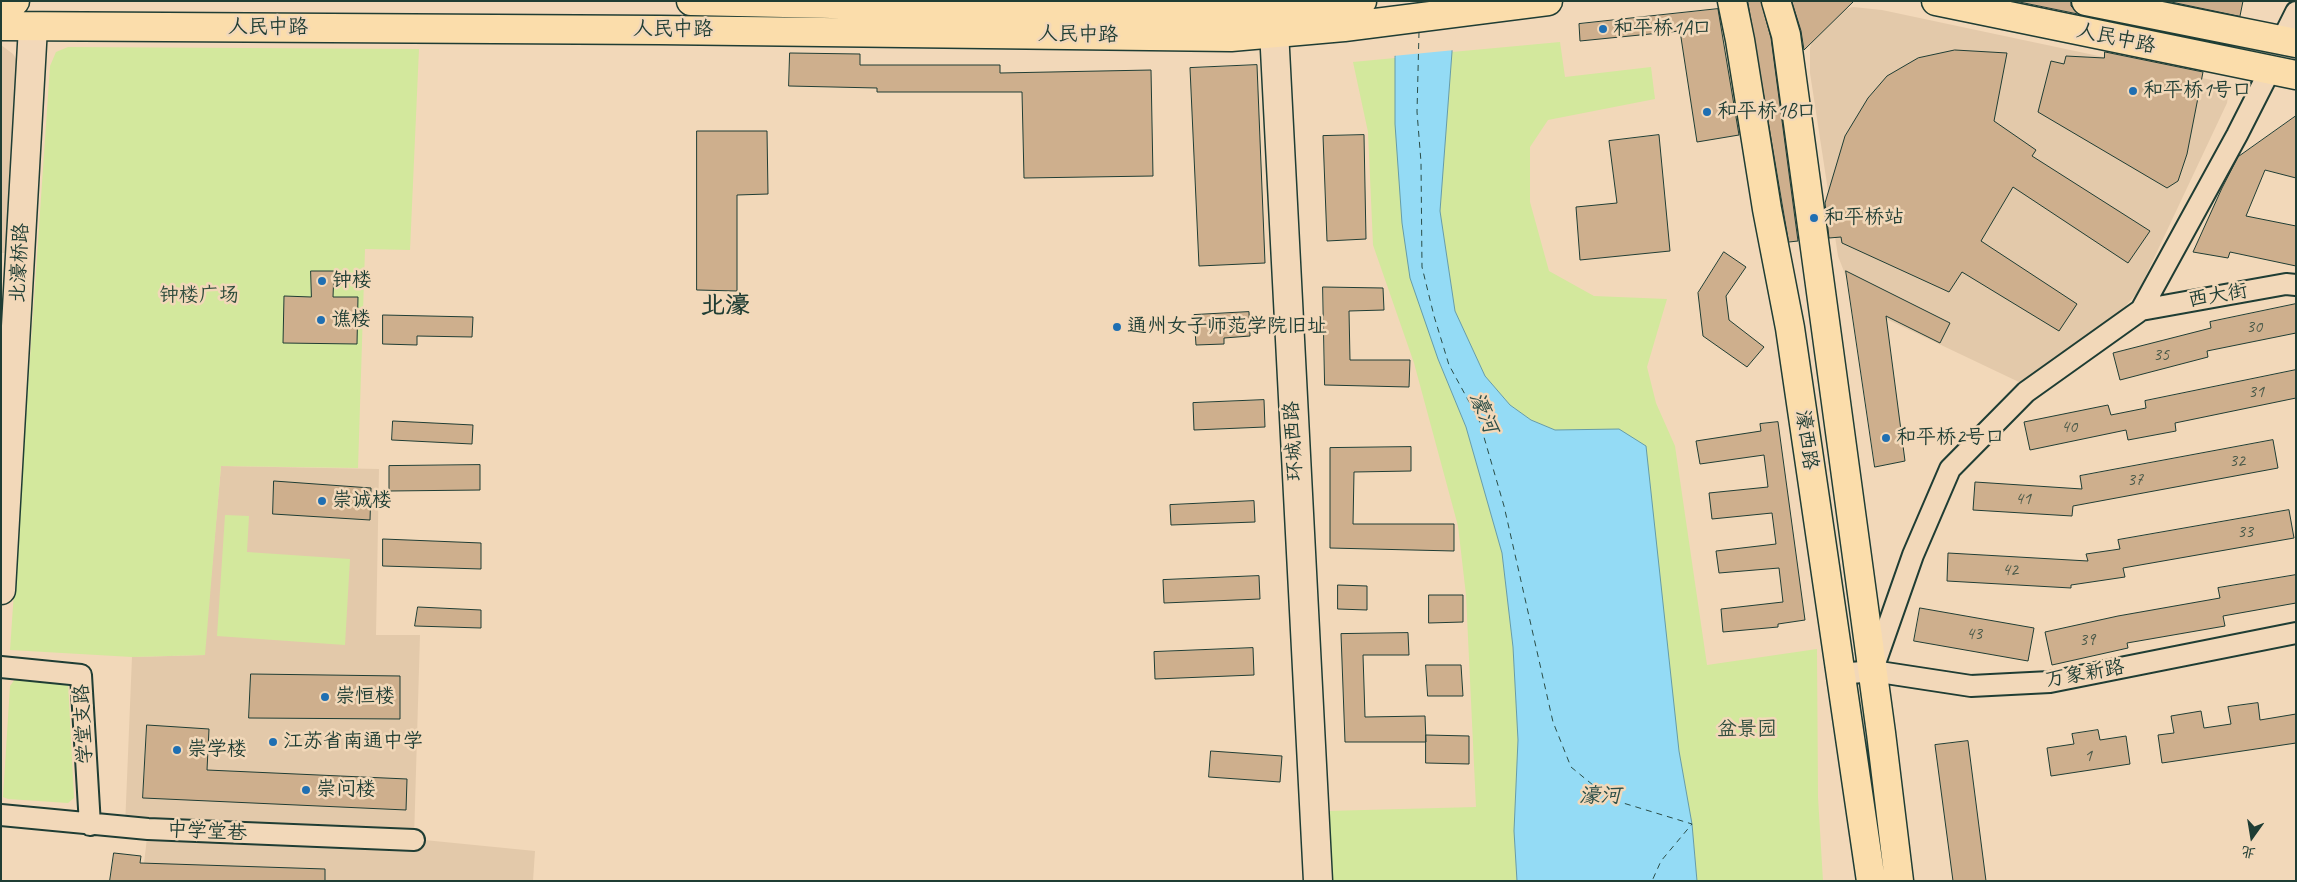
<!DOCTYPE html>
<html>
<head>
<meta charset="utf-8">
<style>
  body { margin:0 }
  #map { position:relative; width:2297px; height:882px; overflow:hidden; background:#f2d8b9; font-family:Caveat,"LXGW WenKai TC",sans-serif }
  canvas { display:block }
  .frame { position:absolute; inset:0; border:2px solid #1f3d34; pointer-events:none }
  .north { position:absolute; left:2227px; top:812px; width:50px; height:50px; -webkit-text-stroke:4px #f2d8b9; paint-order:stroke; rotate:193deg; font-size:14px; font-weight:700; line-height:20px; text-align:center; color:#1f3d34 }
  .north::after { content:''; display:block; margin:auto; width:18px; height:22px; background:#1f3d34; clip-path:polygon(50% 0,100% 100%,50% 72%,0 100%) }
</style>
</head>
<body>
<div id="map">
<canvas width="2297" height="882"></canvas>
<div class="frame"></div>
<div class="north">北</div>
</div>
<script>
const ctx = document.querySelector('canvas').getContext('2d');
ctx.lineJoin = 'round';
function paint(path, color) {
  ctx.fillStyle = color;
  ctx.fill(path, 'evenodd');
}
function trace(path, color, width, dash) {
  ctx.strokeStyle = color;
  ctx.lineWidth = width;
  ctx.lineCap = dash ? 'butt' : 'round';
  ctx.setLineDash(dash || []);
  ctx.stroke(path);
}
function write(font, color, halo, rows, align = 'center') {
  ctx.font = font + ' Caveat,"LXGW WenKai TC",sans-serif';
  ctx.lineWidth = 5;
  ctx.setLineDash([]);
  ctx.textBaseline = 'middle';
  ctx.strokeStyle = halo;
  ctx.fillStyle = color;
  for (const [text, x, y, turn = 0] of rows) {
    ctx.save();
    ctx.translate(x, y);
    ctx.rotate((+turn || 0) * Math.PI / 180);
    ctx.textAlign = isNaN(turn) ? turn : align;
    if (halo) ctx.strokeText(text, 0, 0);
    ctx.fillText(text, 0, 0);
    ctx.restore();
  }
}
paint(new Path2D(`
  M1853 7 1882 10 2221 82 2229 88 2227 103 2138 292 2122 310 2021 383 1857 305 1838 256 1810 73V48L1814 34 1841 10Z
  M1 45 13 54 18 62 9 253H1Z
  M221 466 379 469 376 635H420L414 839 535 851 533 881H142L148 829 125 827 132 657 204 655Z`), '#e3c9aa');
paint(new Path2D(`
  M1560 42 1565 77 1651 67 1655 99 1548 120 1530 147V202L1549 271 1594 296 1667 299 1647 367 1656 403 1675 446 1707 665 1817 649 1818 797 1823 881H1697L1692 824 1679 751 1575 431 1555 430 1531 420 1510 405 1485 376 1455 311 1440 211 1452 52Z
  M68 47 419 49 410 250 365 249 358 468 221 466 205 655 132 657 10 650 50 66 56 52Z
  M1395 58V124L1438 359 1466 427 1502 553 1513 647 1518 740 1514 831 1517 881H1331L1327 811 1476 807 1466 595 1458 526 1414 363 1373 245 1368 132 1353 62Z
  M225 515 249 516 247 552 350 559 345 645 217 636Z
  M22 677 68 681 74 798 68 803 8 799 3 797 10 686 15 679Z`), '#d3e89d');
const water = new Path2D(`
  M1398 1H1453L1452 52 1440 211 1455 311 1485 376 1510 405 1531 420 1555 430 1619 429 1646 446 1679 751 1692 824 1697 881H1517L1514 831 1518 740 1513 647 1502 553 1466 427 1438 359 1410 278 1402 223 1395 124V58Z`);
paint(water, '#94dbf5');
trace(water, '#659ca8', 1);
paint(new Path2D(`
  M1396 1H1456L1455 50 1393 56Z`), '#f2d8b9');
trace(new Path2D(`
  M1419 32 1417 112 1421 162 1422 267 1434 316 1449 365 1479 420 1504 506 1553 722 1571 767 1610 799 1692 824 1661 861 1652 881`), '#2b4d47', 1, [6, 5]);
const building = new Path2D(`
  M1748 1H1761L1771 38 1798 241 1789 242Z
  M1792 1H1854L1804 50 1801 31Z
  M2015 1H2071V6L2079 14Z
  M2167 1H2243L2240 16Z
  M1718 9 1739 135 1697 142 1680 31 1580 41 1579 24Z
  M1955 50 2007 53 1994 121 2036 150 2032 156 2150 231 2128 263 2013 187 1981 241 2077 304 2059 331 1962 272 1949 292 1842 243 1841 237 1829 238 1825 203 1845 136 1868 98 1887 76 1918 58Z
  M2105 52 2203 72 2187 154 2178 181 2167 188 2038 112 2051 61 2064 64 2066 56 2104 58Z
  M790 53 860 54V65H1000V73L1151 70 1153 176 1024 178 1022 92H877V88L789 86Z
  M1257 65 1265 263 1199 266 1190 68Z
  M2296 116V178L2265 170 2246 216 2296 226V266L2230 252 2228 258 2193 252 2222 188 2238 157Z
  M697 131H767L768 194 737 195V291L697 290Z
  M1364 135 1366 239 1327 241 1323 136Z
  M1659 135 1670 251 1580 260 1576 207 1617 203 1609 141Z
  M1724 252 1746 267 1726 296 1729 320 1764 347 1747 367 1703 336 1698 293Z
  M311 271H334L333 297H358L357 344 283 343 284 296 311 297Z
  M1846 271 1950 323 1940 343 1886 316 1905 461 1875 467Z
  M1323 287 1383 288 1384 310 1349 311 1350 360H1410L1409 387 1325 385Z
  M2296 304V333L2207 351 2208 357 2120 380 2113 353 2211 328 2210 322Z
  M1249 312 1250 336 1224 338V344L1196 345 1194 315Z
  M383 315 473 317 472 337 417 336V345L383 344Z
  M2296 370V398L2175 423 2176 431 2128 440 2126 430 2030 450 2024 422 2108 405 2111 415 2146 408 2145 401Z
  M1264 400 1265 427 1194 430 1193 403Z
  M393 421 473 425 472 444 392 440Z
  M1778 422 1805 620 1778 624V627L1723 632 1721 609 1783 602 1779 568 1719 573 1716 551 1776 544 1772 513 1712 519 1709 493 1768 487 1764 455 1700 464 1696 441 1761 431 1760 424Z
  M2273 440 2278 468 2073 506 2072 516 1973 510 1975 482 2082 489 2080 476Z
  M1411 447V471L1354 472 1353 524H1454V551L1330 548V448Z
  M480 465V490L389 491V466Z
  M274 481 371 488 370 520 273 514Z
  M1254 501 1255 522 1171 525 1170 505Z
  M2289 510 2294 538 2123 568 2125 577 2071 585V588L1947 581 1948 553 2088 561 2086 554 2120 549 2118 540Z
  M383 539 481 543V569L383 566Z
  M2296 575V603L2223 616 2225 626 2127 643 2128 648 2052 665 2045 632 2118 616 2220 598 2218 588Z
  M1259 576 1260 599 1164 603 1163 580Z
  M1338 585 1367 586V610L1338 609Z
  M1429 595H1463V622L1429 623Z
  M418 607 481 610V628L415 626Z
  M1920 608 2034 628 2028 661 1914 641Z
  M1408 633 1409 655H1363L1365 717 1425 716 1426 742H1345L1341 634Z
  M1253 648 1254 675 1155 679 1154 652Z
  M1426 665H1461L1463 696H1428Z
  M251 674 400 676V719L249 718Z
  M2258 703 2260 720 2296 714V743L2162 763 2158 735 2174 733 2171 716 2201 711 2204 728 2231 724 2228 707Z
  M147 725 209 729 207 770 407 779 406 810 143 798Z
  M2098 730 2100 740 2126 736 2130 764 2051 776 2047 748 2074 744 2072 734Z
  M1426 735 1469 736V764L1426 763Z
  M1968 741 1986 881H1953L1935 745Z
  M1211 751 1282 756 1280 782 1209 777Z
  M114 853 141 856 140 863 325 869V881H110Z`);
paint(building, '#ceaf8d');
trace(building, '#1f3d34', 1);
const street = new Path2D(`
  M2282 40 2296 12
  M2141 310 2286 284 2296 285
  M1 667 81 675 90 825
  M1873 669 1913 555 1950 469 2026 392 2141 310 2237 135 2270 70
  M1840 674 1873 671 1971 686 2050 682 2296 633
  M1 815 148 829 414 840`);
const secondary = new Path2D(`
  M1273 11 1318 881
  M1 590 33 27`);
const primary = new Path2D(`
  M691 1 1158 11 1273 9 1362 1
  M1732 1 1740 40 1767 209 1790 328 1871 881
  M1776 1 1786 35 1881 733 1899 881
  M1936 1 2296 75
  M2086 1 2296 43
  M1 3 15 1
  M1 26 659 30 1231 37 1344 27 1548 1`);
trace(street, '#1f3d34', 24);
trace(secondary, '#1f3d34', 31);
trace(primary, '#1f3d34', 31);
trace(street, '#f2d8b9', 20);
trace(secondary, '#f2d8b9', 28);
trace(primary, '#fbddab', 28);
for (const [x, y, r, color] of [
  [1603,29,5,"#1f6fb2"],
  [2133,91,5,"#1f6fb2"],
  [1707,112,5,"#1f6fb2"],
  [1814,218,5,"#1f6fb2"],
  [322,281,5,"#1f6fb2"],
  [321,320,5,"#1f6fb2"],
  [1117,327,5,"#1f6fb2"],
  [1886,438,5,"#1f6fb2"],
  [322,501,5,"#1f6fb2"],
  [325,697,5,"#1f6fb2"],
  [273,742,5,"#1f6fb2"],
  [177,750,5,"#1f6fb2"],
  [306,790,5,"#1f6fb2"]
]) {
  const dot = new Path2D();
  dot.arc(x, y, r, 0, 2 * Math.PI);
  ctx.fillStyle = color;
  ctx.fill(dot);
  trace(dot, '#f2d8b9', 2);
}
write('18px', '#4b5a4a', null, [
  ["30",2254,327],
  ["35",2161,355],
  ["31",2256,392],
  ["40",2069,427],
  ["32",2237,461],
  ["37",2135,480],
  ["41",2023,499],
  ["33",2245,532],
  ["42",2010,570],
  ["43",1974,634],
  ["39",2087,640],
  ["1",2088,756]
]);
write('20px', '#1f3d34', '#f2d8b9', [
  ["人民中路",268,28],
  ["人民中路",673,30],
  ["人民中路",1078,35,1],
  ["人民中路",2116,39,12],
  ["北濠桥路",20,263,-87],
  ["西大街",2218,296,-10],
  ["濠西路",1806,440,82],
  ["环城西路",1294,441,-93],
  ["万象新路",2085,674,-10],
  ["学堂支路",84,724,-93],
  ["中学堂巷",207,832,3]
]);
write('20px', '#1f3d34', '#f2d8b9', [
  ["和平桥1A口",1613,29],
  ["和平桥1号口",2143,91],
  ["和平桥1B口",1717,112],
  ["和平桥站",1824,218],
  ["钟楼",332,281],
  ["谯楼",331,320],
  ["通州女子师范学院旧址",1127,327],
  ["和平桥2号口",1896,438],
  ["崇诚楼",332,501],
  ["崇恒楼",335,697],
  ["江苏省南通中学",283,742],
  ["崇学楼",187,750],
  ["崇问楼",316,790]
], 'left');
write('20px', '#314e3e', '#f2d8b9', [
  ["钟楼广场",199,296],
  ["盆景园",1747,730]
]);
write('italic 21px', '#2b4d47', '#f2d8b9', [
  ["濠河",1483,413,67],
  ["濠河",1600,796]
]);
write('bold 25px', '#1f3d34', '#f2d8b9', [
  ["北濠",725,306]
]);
</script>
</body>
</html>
